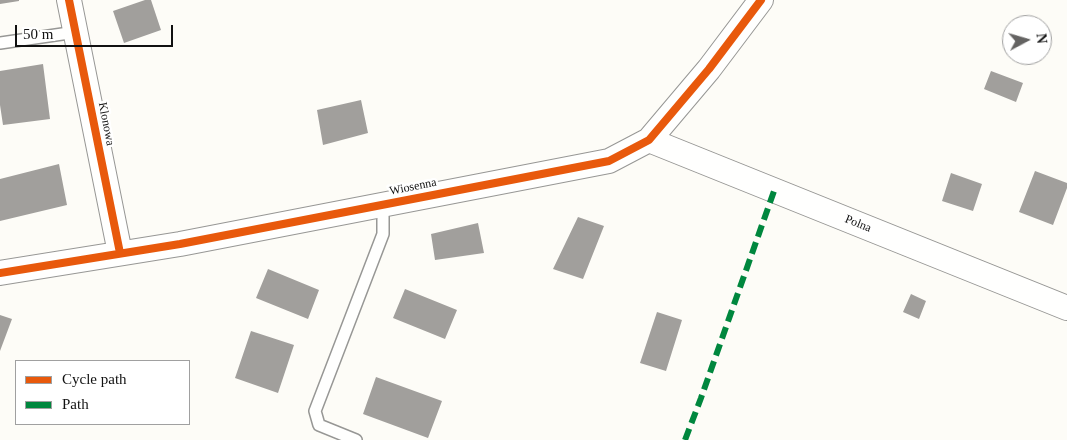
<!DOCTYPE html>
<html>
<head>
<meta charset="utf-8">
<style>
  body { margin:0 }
  #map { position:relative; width:1067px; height:440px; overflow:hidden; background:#fdfcf7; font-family:Georgia,serif }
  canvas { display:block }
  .legend { position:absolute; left:15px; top:360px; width:175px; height:65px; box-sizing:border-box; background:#fff; border:1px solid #a0a0a0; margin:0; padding:6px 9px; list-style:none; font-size:15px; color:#111 }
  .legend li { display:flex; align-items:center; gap:10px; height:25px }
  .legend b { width:25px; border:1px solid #a0a0a0 }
  .north { position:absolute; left:1002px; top:15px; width:50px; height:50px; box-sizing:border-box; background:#fff; border:1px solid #a0a0a0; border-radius:50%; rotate:84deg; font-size:14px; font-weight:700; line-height:20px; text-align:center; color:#111 }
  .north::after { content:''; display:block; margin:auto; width:18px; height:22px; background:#646362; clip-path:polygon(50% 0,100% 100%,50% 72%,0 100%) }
  .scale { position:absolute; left:15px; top:25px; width:158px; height:22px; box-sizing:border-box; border:2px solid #111; border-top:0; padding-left:6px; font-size:15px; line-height:18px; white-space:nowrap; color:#111; -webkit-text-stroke:4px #fff; paint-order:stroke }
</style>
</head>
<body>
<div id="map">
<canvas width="1067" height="440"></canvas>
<ul class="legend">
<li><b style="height:6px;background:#e8590c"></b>Cycle path</li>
<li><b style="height:6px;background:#00873e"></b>Path</li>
</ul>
<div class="north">N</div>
<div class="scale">50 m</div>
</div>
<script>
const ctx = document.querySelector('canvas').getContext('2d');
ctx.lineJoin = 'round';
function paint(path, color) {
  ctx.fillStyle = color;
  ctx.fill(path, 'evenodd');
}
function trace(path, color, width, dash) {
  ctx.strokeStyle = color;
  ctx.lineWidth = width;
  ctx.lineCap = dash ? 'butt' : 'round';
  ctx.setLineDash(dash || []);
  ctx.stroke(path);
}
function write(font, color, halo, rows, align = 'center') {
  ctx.font = font + ' Georgia,serif';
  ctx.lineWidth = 5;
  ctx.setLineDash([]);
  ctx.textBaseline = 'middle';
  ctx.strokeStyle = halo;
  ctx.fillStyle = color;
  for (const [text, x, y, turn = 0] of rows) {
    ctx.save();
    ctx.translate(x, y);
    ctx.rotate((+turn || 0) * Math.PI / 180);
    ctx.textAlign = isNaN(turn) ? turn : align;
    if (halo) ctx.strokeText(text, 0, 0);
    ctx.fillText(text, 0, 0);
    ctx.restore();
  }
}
paint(new Path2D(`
  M0 0H19V1L0 4Z
  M145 0H151L161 30 124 43 113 11Z
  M43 64 50 119 3 125 0 105V71Z
  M991 71 1023 83 1016 102 984 89Z
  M361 100 368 133 323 145 317 110Z
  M59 164 67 205 0 221V179Z
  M1035 171 1067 183V188L1053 225 1019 212Z
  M951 173 982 184 973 211 942 201Z
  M578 217 604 226 583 279 553 269Z
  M478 223 484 253 435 260 431 234Z
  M268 269 319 290 308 319 256 298Z
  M405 289 457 310 445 339 393 318Z
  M911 294 926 301 919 319 903 312Z
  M657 312 682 320 666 371 640 363Z
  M0 315 12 319 0 351Z
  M251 331 294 345 278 393 235 378Z
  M376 377 442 401 428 438 363 414Z`), '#a19f9c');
const lane = new Path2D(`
  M0 43 76 32
  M356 440 319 425 315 411 383 234V205`);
const street = new Path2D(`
  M69 0 120 253
  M649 140 1067 308
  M0 273 180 244 609 161 649 140 709 69 761 0`);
trace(lane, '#979795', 14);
trace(street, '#979795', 26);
trace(lane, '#fffffe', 11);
trace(street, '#fffffe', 24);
trace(new Path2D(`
  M685 440 701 398 774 191`), '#00873e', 6, [12, 6]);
trace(new Path2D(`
  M69 0 120 253
  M0 273 180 244 609 161 649 140 709 69 761 0`), '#e8590c', 8);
write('12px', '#111', '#fff', [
  ["Klonowa",106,124,79],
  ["Wiosenna",413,187,-11],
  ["Polna",858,224,22]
]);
</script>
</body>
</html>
